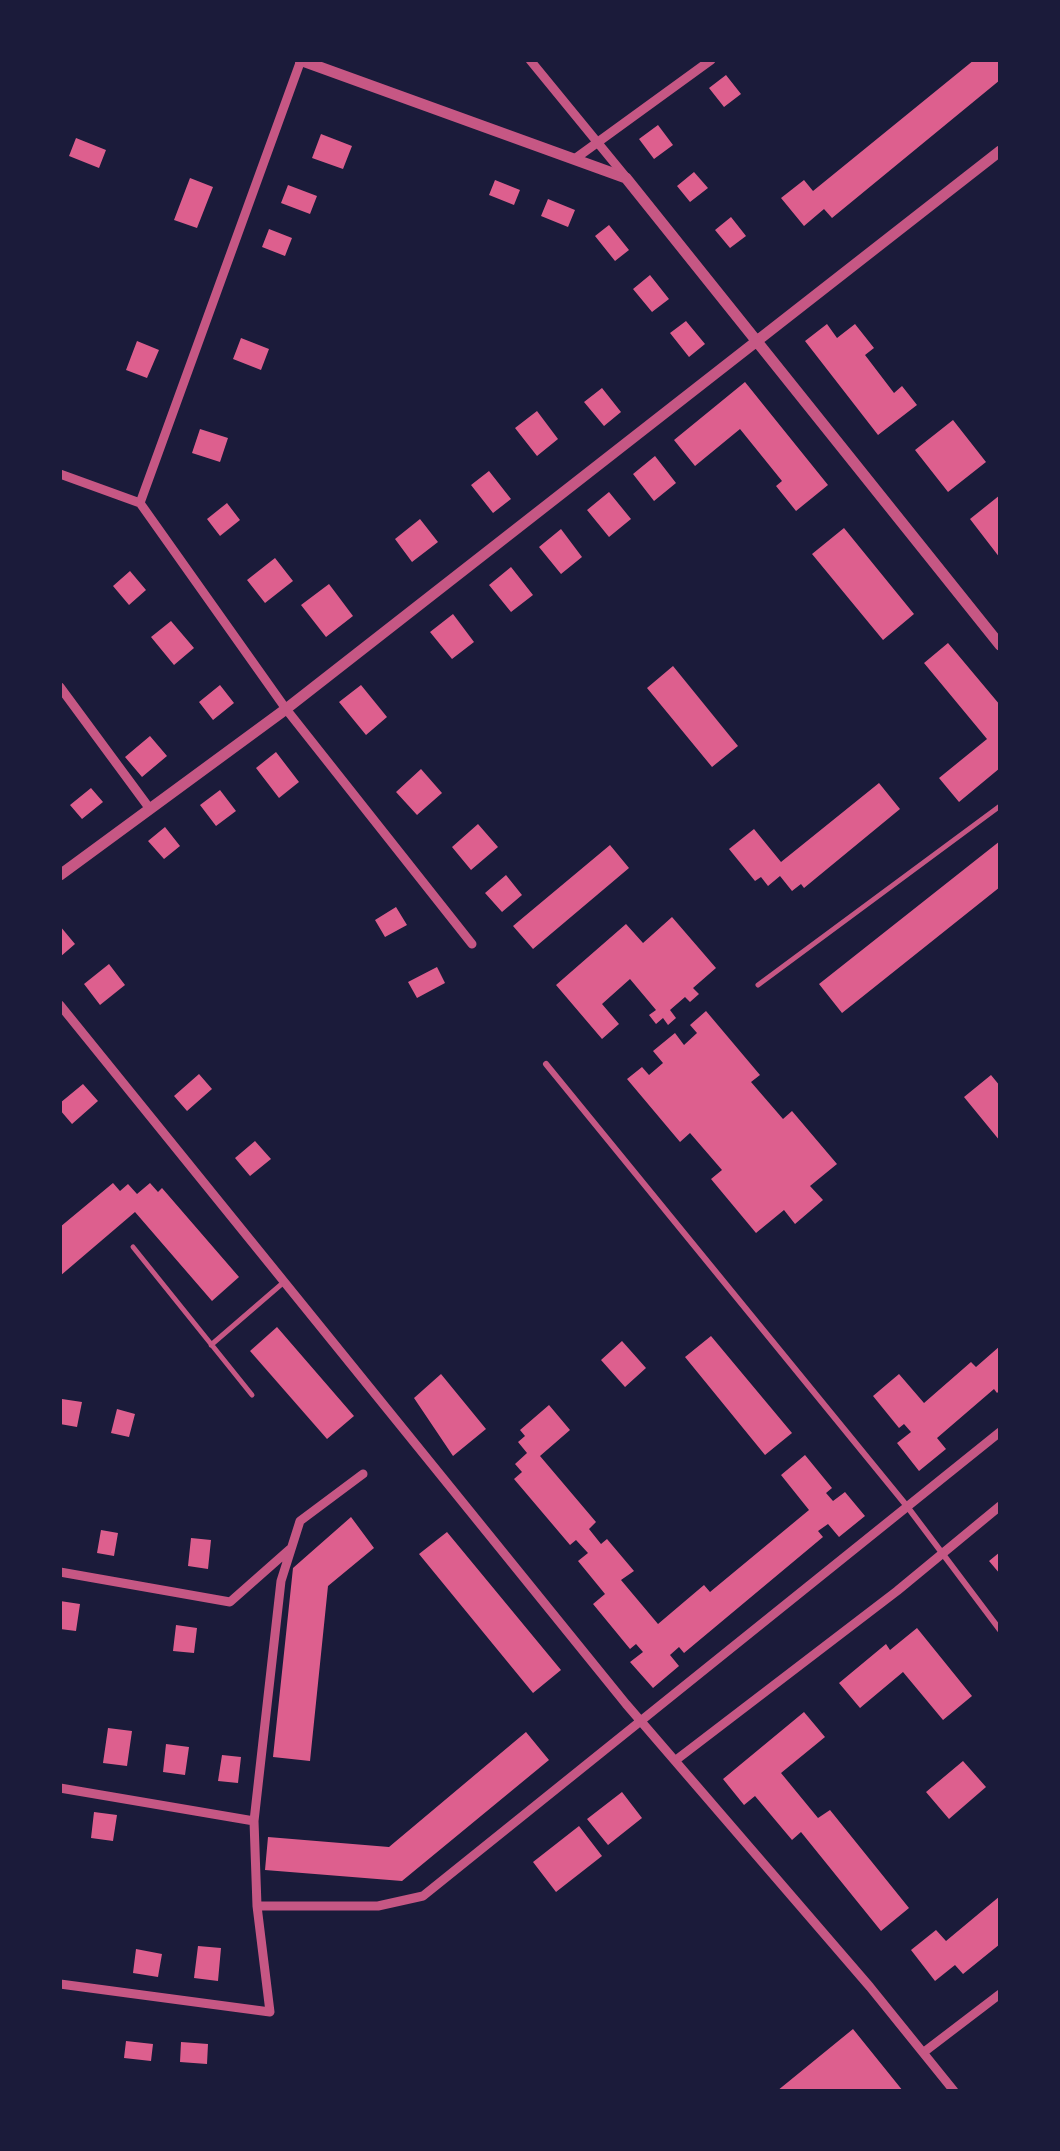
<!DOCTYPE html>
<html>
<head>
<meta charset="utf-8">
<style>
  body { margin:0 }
  #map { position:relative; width:1060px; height:2151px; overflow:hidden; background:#1b1b3a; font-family:"DM Sans",sans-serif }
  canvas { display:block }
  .frame { position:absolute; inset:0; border:62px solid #1b1b3a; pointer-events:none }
</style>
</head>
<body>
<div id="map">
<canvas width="1060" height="2151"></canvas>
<div class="frame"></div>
</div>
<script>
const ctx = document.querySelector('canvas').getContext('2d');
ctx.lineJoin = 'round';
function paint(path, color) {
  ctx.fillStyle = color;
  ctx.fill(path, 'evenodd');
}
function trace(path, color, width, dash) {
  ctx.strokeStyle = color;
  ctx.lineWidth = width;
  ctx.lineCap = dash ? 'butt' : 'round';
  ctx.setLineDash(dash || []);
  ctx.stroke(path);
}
paint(new Path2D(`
  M974 60H1000V80L832 218 824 209 804 226 781 198 804 180 813 191Z
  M726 75 741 94 724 107 709 88Z
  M658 125 673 145 654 159 639 139Z
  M321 134 352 146 343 169 312 158Z
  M76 138 106 150 99 168 69 156Z
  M694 172 708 188 690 202 677 186Z
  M190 178 213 187 197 228 174 220Z
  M495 180 520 190 514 205 489 195Z
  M288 185 317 196 310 214 281 203Z
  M548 199 575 210 568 227 541 216Z
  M731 217 746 236 730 248 715 230Z
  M609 225 629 250 615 261 595 236Z
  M269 229 292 238 285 256 262 247Z
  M650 275 669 299 652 312 633 289Z
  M686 321 705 344 689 357 670 333Z
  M827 324 837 338 855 324 874 348 865 355 894 393 902 386 917 405 878 435 805 341Z
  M241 338 269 349 261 370 233 359Z
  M137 341 159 350 147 378 126 370Z
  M745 382 828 485 796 511 776 486 782 481 740 429 695 466 674 440Z
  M602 388 621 412 604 426 584 402Z
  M537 411 558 439 537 456 515 428Z
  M953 420 986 462 948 492 915 450Z
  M200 429 228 438 220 462 192 453Z
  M655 456 676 483 654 501 633 474Z
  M489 471 511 499 493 513 471 485Z
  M609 492 631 519 609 537 587 510Z
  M1000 495V558L970 519Z
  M227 503 240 520 220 536 207 519Z
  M420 519 438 542 412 562 395 539Z
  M844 528 914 614 883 640 812 554Z
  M561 529 582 557 561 574 539 547Z
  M275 558 293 581 265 603 247 580Z
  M511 567 533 595 511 612 489 585Z
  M130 571 146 590 129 605 113 586Z
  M329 584 353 616 326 637 301 605Z
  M453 614 474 642 452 659 430 632Z
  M171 621 194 648 174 665 151 637Z
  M948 643 1000 705V768L959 802 939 778 987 739 924 663Z
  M673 666 738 746 712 767 647 688Z
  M220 685 234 703 213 720 199 702Z
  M361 685 387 717 366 735 339 702Z
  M150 736 167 756 142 777 125 757Z
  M276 752 299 782 279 798 256 768Z
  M421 769 442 793 417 815 396 792Z
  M879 783 900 809 804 888 801 884 792 891 780 876 768 886 761 877 755 881 729 849 754 829 781 862Z
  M91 788 103 802 82 819 70 805Z
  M220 790 236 811 216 826 200 805Z
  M478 824 498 847 471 870 452 847Z
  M165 827 180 846 164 859 148 841Z
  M1000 841V887L842 1013 819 984Z
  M610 845 629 868 533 949 513 926Z
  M506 875 522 895 502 912 485 893Z
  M396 907 407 925 385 937 375 920Z
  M672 917 716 968 693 988 699 994 690 1002 685 997 670 1010 676 1018 668 1025 663 1018 656 1024 649 1015 656 1010 630 979 602 1004 619 1024 602 1039 556 985 626 924 643 943Z
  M60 926 75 944 60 957Z
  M109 964 125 985 100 1005 84 984Z
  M437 967 445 983 417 998 408 982Z
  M706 1011 760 1075 751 1082 783 1119 792 1111 837 1164 810 1186 823 1200 795 1224 784 1210 756 1233 711 1179 722 1170 690 1133 680 1142 627 1079 642 1067 649 1075 663 1063 653 1051 675 1033 684 1045 697 1033 690 1025Z
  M199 1074 212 1089 187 1111 174 1096Z
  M991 1075 1000 1086V1141L964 1097Z
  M83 1084 98 1101 72 1124 60 1110V1103Z
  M255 1141 271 1159 250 1176 235 1158Z
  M113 1183 120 1191 128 1184 137 1194 150 1183 158 1192 162 1188 239 1277 212 1301 135 1212 60 1276V1227Z
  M277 1327 354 1416 327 1439 250 1351Z
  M711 1336 792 1433 765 1455 685 1357Z
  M622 1341 646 1368 625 1387 601 1360Z
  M1000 1346V1390L997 1393 994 1389 937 1438 946 1449 919 1471 897 1443 911 1432 904 1424 899 1428 873 1396 899 1374 924 1403 971 1362 976 1367Z
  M441 1374 486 1429 453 1456 414 1398Z
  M62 1399 82 1402 77 1427 60 1424Z
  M549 1405 570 1430 540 1456 596 1522 589 1529 601 1544 607 1539 634 1571 621 1580 658 1624 704 1585 710 1592 809 1510 781 1475 805 1455 832 1488 826 1493 833 1501 845 1492 865 1516 839 1537 828 1524 818 1531 823 1537 684 1653 679 1647 670 1655 679 1666 653 1688 630 1662 643 1652 636 1644 630 1649 593 1604 605 1594 578 1561 588 1553 576 1540 570 1545 514 1479 522 1472 515 1464 527 1453 518 1442 525 1436 520 1430Z
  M117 1409 135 1414 129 1437 111 1433Z
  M351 1517 374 1548 328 1586 310 1761 273 1757 293 1568Z
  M101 1530 118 1533 114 1556 97 1553Z
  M447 1532 561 1670 533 1693 419 1554Z
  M191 1538 211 1540 208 1569 188 1566Z
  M1000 1552V1574L989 1561Z
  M60 1601 80 1604 76 1631 60 1629Z
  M176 1625 197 1628 194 1653 173 1651Z
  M917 1628 972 1696 943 1720 903 1672 860 1708 839 1683 886 1644 890 1650Z
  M804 1712 825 1737 781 1773 818 1818 830 1810 909 1908 881 1931 801 1832 792 1840 755 1796 744 1805 723 1779Z
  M108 1728 132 1731 127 1766 103 1763Z
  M526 1732 549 1760 402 1881 265 1870 268 1837 389 1847Z
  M166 1744 189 1747 185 1775 163 1772Z
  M222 1755 241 1757 238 1783 218 1781Z
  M963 1761 986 1787 949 1819 926 1792Z
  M622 1792 642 1818 608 1845 587 1819Z
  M94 1812 117 1815 113 1841 91 1838Z
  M579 1826 602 1856 556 1892 533 1862Z
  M1000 1896V1944L963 1974 955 1965 935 1981 911 1950 936 1930 946 1941Z
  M198 1946 221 1948 218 1981 194 1978Z
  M136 1949 162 1954 158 1977 133 1973Z
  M853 2029 903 2091H777Z
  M126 2041 153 2044 151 2061 124 2058Z
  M181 2042 208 2044 207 2064 180 2062Z`), '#dd5f8e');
trace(new Path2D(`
  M758 985 1000 806
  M133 1247 252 1395
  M211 1345 284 1282`), '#c65784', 5);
trace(new Path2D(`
  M546 1064 906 1505 1000 1630`), '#c65784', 6);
trace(new Path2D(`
  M530 60 625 176
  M576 158 711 60
  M60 474 140 503
  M140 503 286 709 472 944
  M140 503 301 60
  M60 687 150 809
  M60 1005 626 1704 870 1987 954 2091
  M60 1572 230 1602 290 1549
  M676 1760 897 1591 1000 1506
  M60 1788 254 1821
  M257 1906H378L423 1896 1000 1432
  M60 1984 270 2012 257 1906 254 1821 281 1581 300 1521 363 1474
  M924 2052 1000 1994`), '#c65784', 9);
trace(new Path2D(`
  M300 60 626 178 1000 645
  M60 875 286 709 1000 151`), '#c65784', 11);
</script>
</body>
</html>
